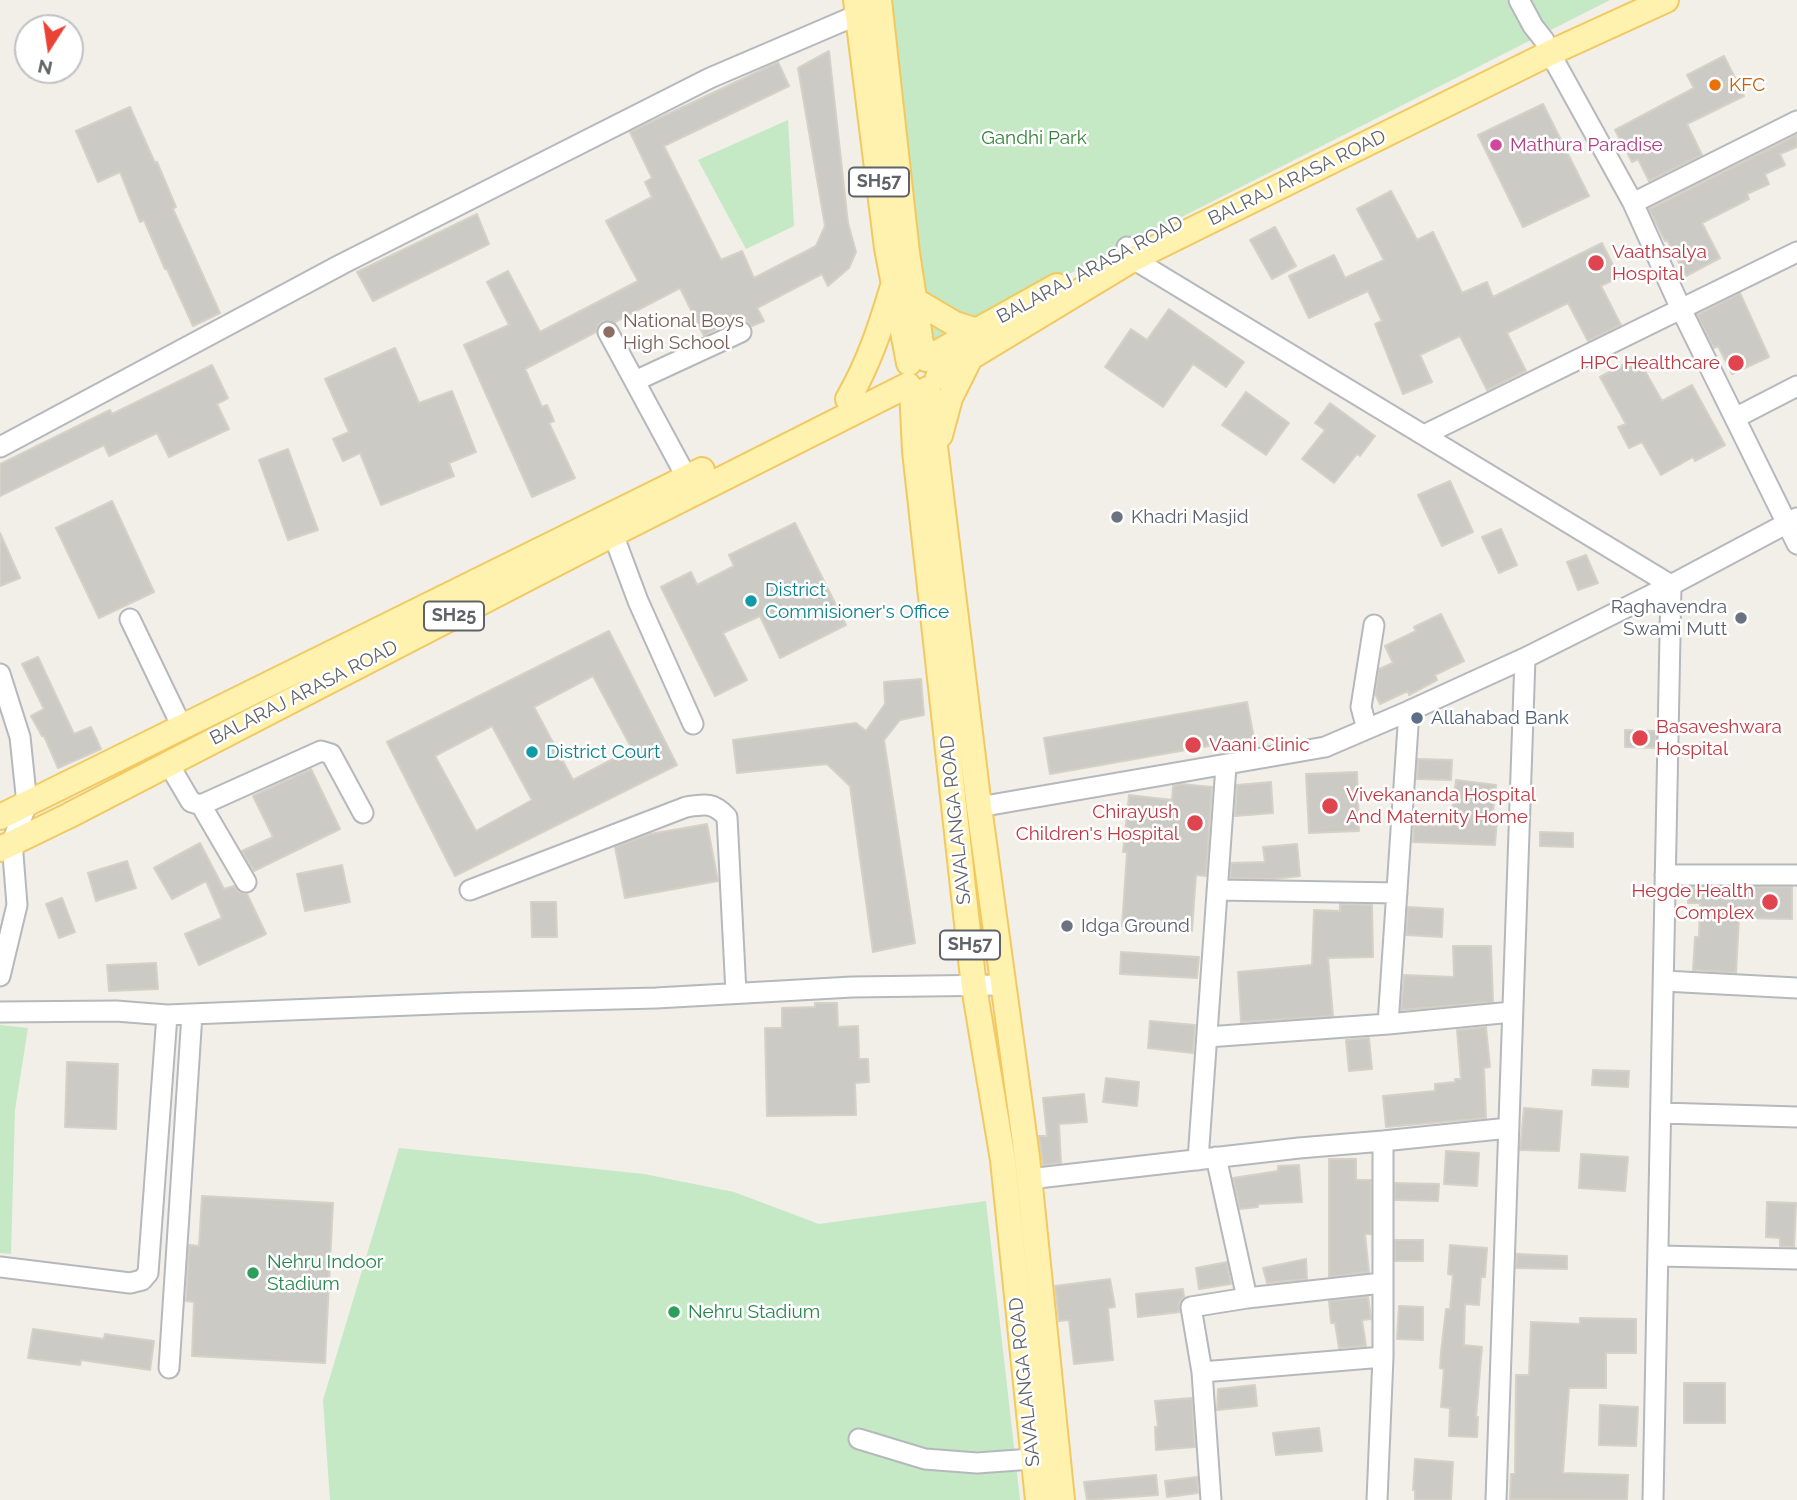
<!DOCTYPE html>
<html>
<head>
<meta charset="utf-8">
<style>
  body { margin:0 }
  #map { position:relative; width:1797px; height:1500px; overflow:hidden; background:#f1efe8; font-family:Raleway,sans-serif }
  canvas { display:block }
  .north { position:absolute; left:14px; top:14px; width:70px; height:70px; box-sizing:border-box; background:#fff; border:2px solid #bfc1c3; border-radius:50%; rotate:192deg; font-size:19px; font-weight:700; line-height:28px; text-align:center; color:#5f6368 }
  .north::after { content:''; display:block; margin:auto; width:24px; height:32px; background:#ea4335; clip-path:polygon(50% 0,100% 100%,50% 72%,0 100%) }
</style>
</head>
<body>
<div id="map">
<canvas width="1797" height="1500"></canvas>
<div class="north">N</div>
</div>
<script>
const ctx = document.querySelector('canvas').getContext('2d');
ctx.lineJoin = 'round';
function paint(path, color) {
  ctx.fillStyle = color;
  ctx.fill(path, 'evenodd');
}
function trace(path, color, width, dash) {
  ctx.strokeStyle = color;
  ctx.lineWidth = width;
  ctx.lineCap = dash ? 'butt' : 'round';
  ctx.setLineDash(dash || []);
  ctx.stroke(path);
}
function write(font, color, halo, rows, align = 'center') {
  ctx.font = font + ' Raleway,sans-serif';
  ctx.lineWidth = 5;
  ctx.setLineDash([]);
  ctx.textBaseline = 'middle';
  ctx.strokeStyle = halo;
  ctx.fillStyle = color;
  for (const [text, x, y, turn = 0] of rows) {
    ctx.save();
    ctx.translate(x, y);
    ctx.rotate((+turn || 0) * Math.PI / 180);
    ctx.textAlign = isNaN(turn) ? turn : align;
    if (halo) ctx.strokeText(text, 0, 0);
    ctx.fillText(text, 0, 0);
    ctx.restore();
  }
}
paint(new Path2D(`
  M876 0H1610L919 350Z
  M788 120 794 226 746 249 698 160Z
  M0 1025 28 1028 15 1110 11 1254 0 1253Z
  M399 1148 644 1174 734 1192 819 1224 986 1201 1020 1500H330L323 1400Z`), '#c5e8c5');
const building = new Path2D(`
  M829 51 848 223 856 252 849 268 828 286 822 274 757 308 764 321 752 326 741 314 704 336 680 288 615 322 603 321 598 325 596 332 525 369 542 407 547 405 554 421 549 423 575 478 532 497 464 345 509 325 487 282 508 271 540 332 638 281 606 221 652 197 645 182 652 178 630 132 778 62 789 86 664 146 721 260 742 251 754 278 816 246 825 226 798 68Z
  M1724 56 1744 96 1687 124 1702 155 1649 181 1638 159 1632 162 1615 130 1694 88 1687 75Z
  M1543 104 1589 196 1523 227 1478 135Z
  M130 107 155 163 157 162 176 207 173 209 220 313 193 326 167 269H165L144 220 140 222 120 172 98 182 76 131Z
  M1797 135V147L1780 154 1785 165 1765 174 1769 184 1747 194 1749 199 1702 223 1720 258 1686 276 1667 240 1665 241 1649 209Z
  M1391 191 1417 240 1433 232 1462 293 1487 282 1493 297 1602 243 1619 277 1601 286 1621 325 1588 341 1568 303 1507 333 1526 371 1487 390 1460 336 1420 355 1432 382 1403 394 1375 324 1382 321 1368 291 1309 318 1289 276 1334 255 1345 278 1384 260 1357 209Z
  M477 214 489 244 373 301 357 272Z
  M1275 227 1296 266 1272 279 1250 240Z
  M1740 293 1769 357 1732 374 1718 346 1714 348 1697 315Z
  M1169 309 1244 362 1226 387 1193 364 1163 407 1105 367 1131 329 1147 340Z
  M395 348 419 403 452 391 476 452 449 463 454 476 381 505 360 453 343 461 333 439 349 432 325 379Z
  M1637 357 1662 401 1692 385 1725 445 1695 461 1693 457 1661 475 1642 442 1629 448 1618 427 1626 424 1600 377Z
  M212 365 228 398 217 404 229 429 169 457 157 433 109 456 104 445 0 496V464L110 410 112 414Z
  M1246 392 1289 423 1266 455 1222 425Z
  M1330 403 1375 436 1360 456 1357 454 1334 483 1302 459 1325 430 1315 423Z
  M288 449 318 530 288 540 259 460Z
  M1450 481 1473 532 1442 546 1418 495Z
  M112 501 154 592 99 618 56 528Z
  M795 523 846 625 780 658 760 616 723 633 747 680 715 696 661 587 691 572 697 585 734 566 729 555Z
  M1501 529 1517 565 1499 573 1482 537Z
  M0 533 20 578 0 586Z
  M1586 555 1598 583 1578 590 1567 562Z
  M1441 614 1464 661 1435 675 1437 680 1409 695 1408 691 1380 704 1375 694 1379 669 1393 663 1385 646 1416 631 1414 627Z
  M609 631 677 765 455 876 387 742ZM593 676 632 749 573 780 534 707ZM492 726 532 800 476 831 435 756Z
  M38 657 74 734 91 727 101 749 58 768 44 736H42L31 716 44 709 22 664Z
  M921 679 924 715 900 720 884 740 915 943 873 952 850 786 827 764 737 773 733 740 856 723 866 731 885 704 884 682Z
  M1247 702 1254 738 1050 774 1044 738Z
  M1625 730 1656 731V748L1625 747Z
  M1418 759 1452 760 1451 780 1417 779Z
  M311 769 340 829 254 871 242 851 273 837 253 796Z
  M1357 772 1359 831 1309 833 1306 774Z
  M1456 780 1496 785 1492 819H1497L1495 845 1413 842 1414 825 1450 826Z
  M1271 782 1273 813 1235 816 1237 785Z
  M1181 784 1212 787 1206 876 1196 875 1192 931 1122 926 1127 852H1123L1129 795 1172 800 1173 786Z
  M707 824 718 881 625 898 615 847 650 834Z
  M1540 832 1573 833V847L1540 846Z
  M200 843 224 889 234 886 239 892 247 894 266 934 199 965 185 934 222 918 206 881 172 899 154 868Z
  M1297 844 1300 876 1273 879 1230 878 1231 863 1265 862 1263 847Z
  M127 861 136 888 96 901 88 873Z
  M342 865 350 902 305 911 297 874Z
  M1689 887H1792V919L1739 918 1736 973 1693 970 1695 937H1699L1700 903H1688Z
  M62 898 75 932 59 938 46 904Z
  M531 902H556L557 937H532Z
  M1340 904 1372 905 1373 957 1328 958 1333 1016 1241 1022 1238 972 1312 965 1314 910 1340 911Z
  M1408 907 1443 909 1442 937 1406 935Z
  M1453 946H1491L1493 1002 1401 1010 1404 975 1454 977Z
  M1121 952 1199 957 1197 978 1120 974Z
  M156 963 158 989 109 991 107 965Z
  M815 1003H837L838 1027 858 1026 859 1059H868L869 1082 855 1083 856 1115 767 1116 765 1028H782V1008L815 1007Z
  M1150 1021 1195 1025 1193 1053 1148 1048Z
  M1486 1027 1490 1067 1484 1068 1486 1118 1386 1127 1383 1096 1435 1091V1084L1455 1082V1079H1461L1457 1030Z
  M1369 1038 1372 1069 1349 1071 1346 1040Z
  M67 1062 118 1064 116 1129 65 1127Z
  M1593 1070 1629 1071 1628 1087 1592 1085Z
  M1106 1078 1139 1082 1137 1106 1103 1102Z
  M1084 1094 1087 1122 1059 1124 1061 1163 1043 1165 1039 1136H1047L1043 1098Z
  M1524 1108 1562 1111 1559 1151 1520 1150Z
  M1446 1151 1479 1153 1477 1186 1444 1184Z
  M1581 1154 1628 1157 1625 1191 1579 1188Z
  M1329 1159H1356V1180H1371V1234H1365L1369 1272 1329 1277Z
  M1299 1165 1302 1202 1258 1204V1207L1240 1209 1233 1178 1278 1171V1166Z
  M1395 1183 1439 1184 1438 1201 1395 1200Z
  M202 1196 333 1203 325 1363 192 1356 194 1302 186 1301 189 1245 199 1246Z
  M1767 1202 1796 1203 1794 1247 1780 1246V1238L1766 1237Z
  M1395 1240H1423V1261H1395Z
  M1450 1245 1487 1248 1485 1277H1481L1479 1305 1465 1304 1464 1345 1482 1347 1476 1417H1478L1477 1437 1449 1436 1450 1408 1441 1407 1444 1369 1440 1368 1441 1352 1446 1309H1450L1453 1275 1448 1274Z
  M1517 1254 1567 1256V1269L1516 1268Z
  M1306 1259 1307 1279 1267 1283 1263 1268Z
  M1227 1262 1231 1284 1199 1289 1196 1268Z
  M1110 1279 1115 1307 1108 1308 1113 1360 1074 1364 1069 1320 1059 1321 1055 1286Z
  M1183 1289 1184 1297 1179 1303 1180 1312 1138 1317 1136 1294Z
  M1368 1297 1371 1319 1362 1320 1366 1346 1339 1348 1335 1323H1331L1329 1301Z
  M1399 1306 1423 1307V1340L1397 1339Z
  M1580 1318 1636 1319V1353H1606V1388H1569L1563 1473 1628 1475 1627 1500 1510 1499 1511 1474H1515L1516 1375H1529L1531 1322 1580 1324Z
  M33 1329 104 1339 105 1334 154 1341 150 1370 81 1360 80 1365 28 1358Z
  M1684 1383H1725V1423H1684Z
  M1255 1385 1257 1406 1217 1410 1218 1389Z
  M1192 1398 1195 1447 1156 1450 1155 1427H1158L1155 1401Z
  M1600 1405 1638 1407 1636 1446 1599 1445Z
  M1319 1428 1322 1451 1276 1455 1273 1433Z
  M1415 1459 1453 1462 1451 1500H1415V1490H1413Z
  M1156 1475 1158 1495 1087 1500 1084 1482Z
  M1197 1477 1198 1493 1167 1497 1165 1481Z`);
paint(building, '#cccac5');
trace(building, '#d6d1c6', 2);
const minor = new Path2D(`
  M1519 0 1533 26 1544 40
  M1550 53 1633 203 1681 309 1797 544
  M1633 203 1797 121
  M1127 247 1133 259 1671 585 1653 1500
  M608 332 687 478
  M635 381 741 332
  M1735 418 1797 386
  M1424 435 1797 252
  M0 447 342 264 710 78 869 10
  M613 534 638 601 693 724
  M130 619 182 727
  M0 674 20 737 27 804 12 842 17 905 0 976
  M1367 729 1361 707 1374 625
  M168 763 191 802 201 805 321 751 331 754 363 813
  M201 805 246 882
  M979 807 1325 747 1409 711 1525 658 1671 585 1797 518
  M1665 875H1797
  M470 890 686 807C705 804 713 802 727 817L736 993
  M1217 890 1397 893
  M1664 981 1797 988
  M0 1012 116 1011 167 1015 460 1003 656 998 852 987 1003 985
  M1388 1024 1512 1012
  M1207 1037 1388 1024 1409 711
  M1661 1113 1797 1117
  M1383 1141 1509 1128
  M1216 1157 1247 1298
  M1198 1160 1226 766
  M1029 1179 1299 1148 1383 1141V1357L1377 1500
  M1658 1256 1797 1259
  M0 1267 130 1283 142 1280 148 1273 167 1015
  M169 1368 192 1014
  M1202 1372 1191 1307 1247 1298 1382 1283
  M859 1439 925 1459 977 1463 1046 1458
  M1211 1500 1202 1372 1383 1357
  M1496 1500 1525 658`);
const major = new Path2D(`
  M856 0 887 248 909 363
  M879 0 907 253 922 350
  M916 301 955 324 977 331
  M926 359 1057 286
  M938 377 1133 259 1550 53 1666 0
  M912 389 915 451 974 987 1003 1160 1038 1500
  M928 389 979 807 1027 1157 1062 1500
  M848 399C869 363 881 326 893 286
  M940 435 950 398 970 358
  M0 817 702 470
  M0 849 68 816 613 534 908 385`);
trace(minor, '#b5b8bc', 23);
trace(major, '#f2c960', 28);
trace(minor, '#fff', 19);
trace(major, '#fff2af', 24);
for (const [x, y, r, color] of [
  [1715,85,7,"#e8710a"],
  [1496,145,7,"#d1479c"],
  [1596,263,9,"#e0444e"],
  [609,332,7,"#8d6e63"],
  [1736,363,9,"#e0444e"],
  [1117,517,7,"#6b7280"],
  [751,601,7,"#0f9aa8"],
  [1741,618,7,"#6b7280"],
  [1417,718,7,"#5c6f8a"],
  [1640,738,9,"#e0444e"],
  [1193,745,9,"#e0444e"],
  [532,752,7,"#0f9aa8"],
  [1330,806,9,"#e0444e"],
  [1195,823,9,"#e0444e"],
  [1770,902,9,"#e0444e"],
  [1067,926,7,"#6b7280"],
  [253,1273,7,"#2e9e5b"],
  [674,1312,7,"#2e9e5b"]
]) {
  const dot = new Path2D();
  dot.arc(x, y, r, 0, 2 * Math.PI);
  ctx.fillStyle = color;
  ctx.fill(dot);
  trace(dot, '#fff', 2.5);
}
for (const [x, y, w] of [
  [879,182,60],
  [454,616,60],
  [970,945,60]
]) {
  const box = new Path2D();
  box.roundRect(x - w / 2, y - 14.5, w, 29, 5);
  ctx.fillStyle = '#fff';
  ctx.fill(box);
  trace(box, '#5f6368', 2);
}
write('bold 18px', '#5f6368', null, [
  ["SH57",879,182],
  ["SH25",454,616],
  ["SH57",970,945]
]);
write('19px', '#c56008', '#fff', [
  ["KFC",1729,85]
], 'left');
write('19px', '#348238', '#fff', [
  ["Gandhi Park",1034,138]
]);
write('19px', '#b23c85', '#fff', [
  ["Mathura Paradise",1510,145]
], 'left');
write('19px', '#5f6368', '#fff', [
  ["BALRAJ ARASA ROAD",1297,178,-26],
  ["BALARAJ ARASA ROAD",1090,270,-28],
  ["BALARAJ ARASA ROAD",304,693,-27],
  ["SAVALANGA ROAD",956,820,-96],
  ["SAVALANGA ROAD",1025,1382,-96]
]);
write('19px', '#be3a42', '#fff', [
  ["Vaathsalya",1612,252],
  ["Hospital",1612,274],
  ["HPC Healthcare",1720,363,"right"],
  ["Basaveshwara",1656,727],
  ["Hospital",1656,749],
  ["Vaani Clinic",1209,745],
  ["Vivekananda Hospital",1346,795],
  ["And Maternity Home",1346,817],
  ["Chirayush",1179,812,"right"],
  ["Children's Hospital",1179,834,"right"],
  ["Hegde Health",1754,891,"right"],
  ["Complex",1754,913,"right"]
], 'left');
write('19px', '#785e54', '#fff', [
  ["National Boys",623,321],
  ["High School",623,343]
], 'left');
write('19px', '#5b616d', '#fff', [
  ["Khadri Masjid",1131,517],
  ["Raghavendra",1727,607,"right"],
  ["Swami Mutt",1727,629,"right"],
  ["Idga Ground",1081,926]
], 'left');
write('19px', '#0d838f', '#fff', [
  ["District",765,590],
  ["Commisioner's Office",765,612],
  ["District Court",546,752]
], 'left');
write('19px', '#4e5e75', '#fff', [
  ["Allahabad Bank",1431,718]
], 'left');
write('19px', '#27864d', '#fff', [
  ["Nehru Indoor",267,1262],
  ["Stadium",267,1284],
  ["Nehru Stadium",688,1312]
], 'left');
</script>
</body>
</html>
